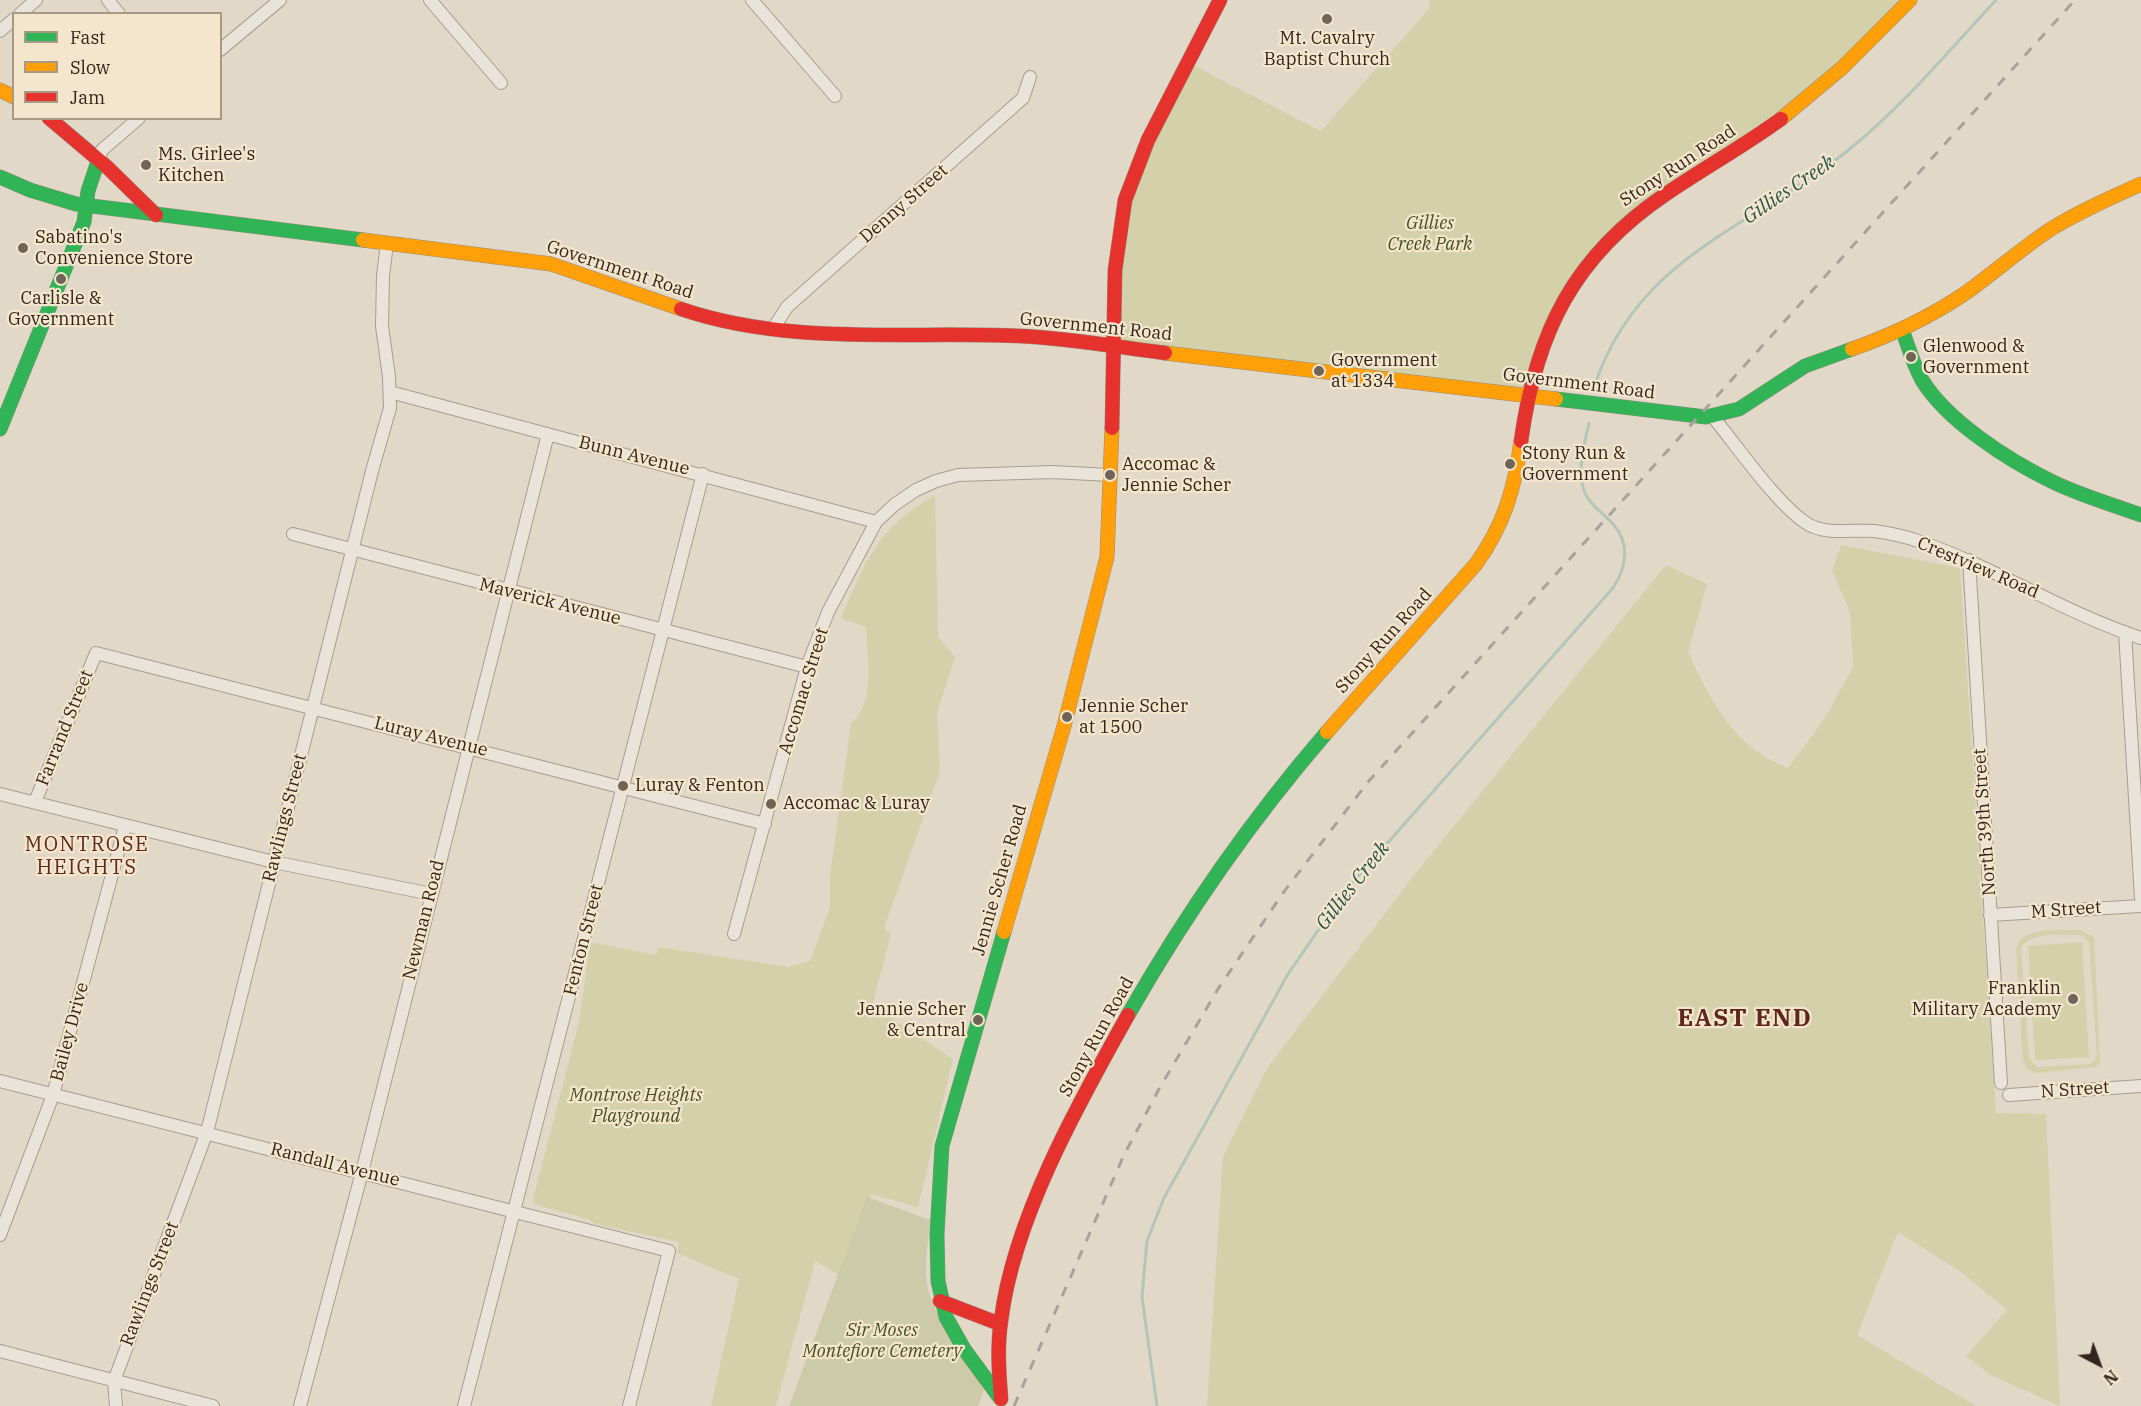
<!DOCTYPE html>
<html>
<head>
<meta charset="utf-8">
<style>
  body { margin:0 }
  #map { position:relative; width:2141px; height:1406px; overflow:hidden; background:#e2d8c8; font-family:"IBM Plex Serif",serif }
  canvas { display:block }
  .legend { position:absolute; left:12px; top:12px; width:210px; height:108px; box-sizing:border-box; background:#f4e6cc; border:2px solid #a79985; margin:0; padding:8px 10px; list-style:none; font-size:18px; color:#33251b }
  .legend li { display:flex; align-items:center; gap:12px; height:30px }
  .legend b { width:30px; border:2px solid #a79985 }
  .north { position:absolute; left:2069px; top:1334px; width:60px; height:60px; -webkit-text-stroke:4px #f4e6cc; paint-order:stroke; rotate:139deg; font-size:16px; font-weight:700; line-height:24px; text-align:center; color:#33251b }
  .north::after { content:''; display:block; margin:auto; width:21px; height:27px; background:#33251b; clip-path:polygon(50% 0,100% 100%,50% 72%,0 100%) }
</style>
</head>
<body>
<div id="map">
<canvas width="2141" height="1406"></canvas>
<ul class="legend">
<li><b style="height:8px;background:#30b455"></b>Fast</li>
<li><b style="height:8px;background:#ff9f0a"></b>Slow</li>
<li><b style="height:8px;background:#e5322d"></b>Jam</li>
</ul>
<div class="north">N</div>
</div>
<script>
const ctx = document.querySelector('canvas').getContext('2d');
ctx.lineJoin = 'round';
function paint(path, color) {
  ctx.fillStyle = color;
  ctx.fill(path, 'evenodd');
}
function trace(path, color, width, dash) {
  ctx.strokeStyle = color;
  ctx.lineWidth = width;
  ctx.lineCap = dash ? 'butt' : 'round';
  ctx.setLineDash(dash || []);
  ctx.stroke(path);
}
function write(font, color, halo, rows, align = 'center') {
  ctx.font = font + ' "IBM Plex Serif",serif';
  ctx.lineWidth = 4.5;
  ctx.setLineDash([]);
  ctx.textBaseline = 'middle';
  ctx.strokeStyle = halo;
  ctx.fillStyle = color;
  for (const [text, x, y, turn = 0] of rows) {
    ctx.save();
    ctx.translate(x, y);
    ctx.rotate((+turn || 0) * Math.PI / 180);
    ctx.textAlign = isNaN(turn) ? turn : align;
    if (halo) ctx.strokeText(text, 0, 0);
    ctx.fillText(text, 0, 0);
    ctx.restore();
  }
}
paint(new Path2D(`
  M1430 0H1910L1844 67 1657 198 1575 280 1528 397 1127 347 1114 326 1120 223 1187 62 1321 131 1429 9Z
  M935 496 938 637 955 657 937 713 940 771 884 928 891 935 872 1005 953 1059 918 1207 871 1194 862 1253 875 1295 815 1261 776 1406H711L739 1279 677 1253 679 1242 595 1224 588 1219 536 1205 533 1199 579 1023 590 942 656 955 658 947 789 967 810 961 830 908V876L851 723C876 703 867 656 866 627L841 618C865 562 879 525 935 496Z
  M1841 545 1960 568 1996 1113 2046 1114 2060 1406 1990 1375 1966 1356 2007 1310 1961 1272 1898 1232 1857 1335 1976 1406H1207L1223 1156 1268 1067 1415 874 1666 565 1707 584 1688 652C1712 703 1733 747 1788 768L1825 718 1853 667 1850 612 1832 571Z
  M2080 930 2094 937 2100 1063 2096 1067 2037 1073 2027 1069 2023 1061 2016 948C2023 925 2060 931 2080 930ZM2081 935 2089 942 2097 1056 2091 1064 2037 1067 2029 1058 2021 947C2033 931 2063 935 2081 935Z
  M2082 942 2089 1057 2035 1060 2028 946Z`), '#d3d0aa');
paint(new Path2D(`
  M867 1197 930 1220C929 1238 925 1258 926 1276 927 1310 965 1358 986 1385L978 1406H789Z`), '#cdcaaa');
trace(new Path2D(`
  M1595 384C1639 256 1748 229 1846 152 1901 108 1948 52 1996 0
  M1157 1406 1142 1297 1147 1241 1164 1198 1288 974 1346 890 1613 588C1626 568 1631 544 1613 524 1605 515 1593 507 1587 497 1575 476 1584 445 1589 423`), '#b4c5b9', 3);
const street = new Path2D(`
  M108 0 119 14
  M430 0 501 83
  M752 0 835 96
  M20 14 36 0
  M0 31 14 19
  M220 50 280 0
  M98 161 102 150 139 118
  M773 329 787 307 1023 98 1030 77
  M390 392 876 522
  M1713 417C1737 446 1776 503 1806 523 1826 536 1852 529 1874 531 1889 533 1904 536 1918 541 1995 567 2064 613 2141 638
  M293 534 807 667
  M1969 560 2001 1083
  M2125 632 2141 898
  M0 794 274 862 431 894
  M35 802 96 653 765 824
  M1990 915 2141 906
  M734 934 807 667 828 612 876 522 894 505 916 490 936 481 958 475 1053 472 1110 475
  M0 1081 669 1251 629 1406
  M2009 1095 2141 1086
  M0 1235 53 1095 125 826
  M0 1351 213 1406
  M116 1406 114 1381 207 1132 372 471 390 408 389 377 382 326 383 276 387 243
  M300 1406 362 1172 548 434
  M464 1406 703 474`);
const fast = new Path2D(`
  M0 177 30 190 76 204 363 240
  M1902 329C1908 346 1913 364 1922 380 1947 421 2008 460 2051 481 2079 495 2111 504 2141 515
  M1556 399 1706 417 1739 409 1805 366 1852 349
  M0 429 84 222 88 191 98 161
  M1128 1015C1185 915 1251 820 1327 732
  M1000 1398 964 1349 946 1317 938 1281 937 1234 942 1146 1004 932`);
const slow = new Path2D(`
  M0 90 14 97
  M1781 119 1842 68 1910 0
  M363 240 551 264 681 309
  M1852 349C1892 335 1932 316 1967 292 1995 272 2022 248 2051 229 2080 211 2110 198 2141 184
  M1165 353 1556 399
  M1327 732 1476 564C1504 525 1515 488 1521 441
  M1004 932 1064 726 1107 557 1112 428`);
const jam = new Path2D(`
  M49 118 107 167 156 215
  M681 309C789 346 908 331 1020 336 1068 338 1117 347 1165 353
  M1112 428 1115 270 1125 200 1148 140 1220 0
  M1521 441C1536 332 1574 256 1666 194 1704 168 1744 146 1781 119
  M940 1301 1000 1324
  M1001 1399C999 1373 997 1347 1001 1321 1013 1220 1078 1104 1128 1015`);
trace(street, '#a69d92', 14);
trace(fast, '#968d82', 15);
trace(slow, '#968d82', 15);
trace(jam, '#968d82', 15);
trace(street, '#e9e3d9', 12);
trace(fast, '#30b455', 14);
trace(slow, '#ff9f0a', 14);
trace(jam, '#e5322d', 14);
trace(new Path2D(`
  M1014 1406 1124 1155 1159 1089 1218 989 1283 893 1368 782 2075 0`), '#a8a29a', 3, [10, 10]);
for (const [x, y, r, color] of [
  [1327,19,6,"#706458"],
  [146,165,6,"#706458"],
  [23,248,6,"#706458"],
  [61,279,6,"#706458"],
  [1911,357,6,"#706458"],
  [1319,371,6,"#706458"],
  [1510,464,6,"#706458"],
  [1110,475,6,"#706458"],
  [1067,717,6,"#706458"],
  [623,786,6,"#706458"],
  [771,804,6,"#706458"],
  [2073,999,6,"#706458"],
  [978,1020,6,"#706458"]
]) {
  const dot = new Path2D();
  dot.arc(x, y, r, 0, 2 * Math.PI);
  ctx.fillStyle = color;
  ctx.fill(dot);
  trace(dot, '#f4e6cc', 2);
}
write('18px', '#33251b', '#f4e6cc', [
  ["Mt. Cavalry",1327,39,"center"],
  ["Baptist Church",1327,60,"center"],
  ["Ms. Girlee's",158,155],
  ["Kitchen",158,176],
  ["Sabatino's",35,238],
  ["Convenience Store",35,259],
  ["Carlisle &",61,299,"center"],
  ["Government",61,320,"center"],
  ["Glenwood &",1923,347],
  ["Government",1923,368],
  ["Government",1331,361],
  ["at 1334",1331,382],
  ["Stony Run &",1522,454],
  ["Government",1522,475],
  ["Accomac &",1122,465],
  ["Jennie Scher",1122,486],
  ["Jennie Scher",1079,707],
  ["at 1500",1079,728],
  ["Luray & Fenton",635,786],
  ["Accomac & Luray",783,804],
  ["Franklin",2061,989,"right"],
  ["Military Academy",2061,1010,"right"],
  ["Jennie Scher",966,1010,"right"],
  ["& Central",966,1031,"right"]
], 'left');
write('18px', '#33251b', '#f4e6cc', [
  ["Stony Run Road",1678,166,-33],
  ["Denny Street",904,204,-41],
  ["Government Road",620,270,18],
  ["Government Road",1096,327,6],
  ["Government Road",1579,384,7],
  ["Bunn Avenue",634,456,14],
  ["Crestview Road",1978,568,23],
  ["Maverick Avenue",550,602,14],
  ["Stony Run Road",1384,641,-48],
  ["Accomac Street",804,691,-73],
  ["Farrand Street",65,728,-68],
  ["Luray Avenue",431,737,14],
  ["Rawlings Street",285,818,-76],
  ["North 39th Street",1985,822,-94],
  ["Jennie Scher Road",1000,880,-74],
  ["M Street",2066,910,-4],
  ["Newman Road",424,920,-76],
  ["Fenton Street",584,940,-76],
  ["Bailey Drive",70,1032,-75],
  ["Stony Run Road",1097,1037,-61],
  ["N Street",2075,1090,-4],
  ["Randall Avenue",335,1165,14],
  ["Rawlings Street",150,1284,-69]
]);
write('italic 18px', '#464f22', '#f4e6cc', [
  ["Gillies",1430,224],
  ["Creek Park",1430,245],
  ["Montrose Heights",636,1096],
  ["Playground",636,1117],
  ["Sir Moses",882,1331],
  ["Montefiore Cemetery",882,1352]
]);
write('italic 20px', '#2b524e', '#f4e6cc', [
  ["Gillies Creek",1789,190,-34],
  ["Gillies Creek",1353,886,-52]
]);
ctx.letterSpacing = '1.5px';
write('20px', '#5e261c', '#f4e6cc', [
  ["MONTROSE",87,845],
  ["HEIGHTS",87,868]
]);
ctx.letterSpacing = '0px';
ctx.letterSpacing = '1.5px';
write('bold 24px', '#5e261c', '#f4e6cc', [
  ["EAST END",1745,1019]
]);
ctx.letterSpacing = '0px';
</script>
</body>
</html>
